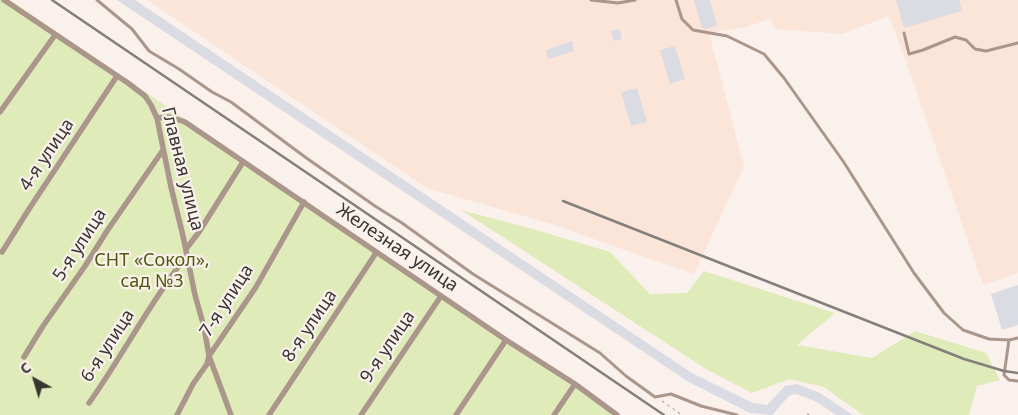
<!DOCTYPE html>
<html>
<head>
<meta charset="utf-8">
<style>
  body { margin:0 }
  #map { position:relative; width:1018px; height:415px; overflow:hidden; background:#faf1ec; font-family:"Noto Sans",sans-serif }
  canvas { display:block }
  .north { position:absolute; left:10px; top:355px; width:50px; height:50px; -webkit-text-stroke:4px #faf1ec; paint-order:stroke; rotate:321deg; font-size:14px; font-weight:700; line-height:20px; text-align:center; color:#383532 }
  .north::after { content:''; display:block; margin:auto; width:18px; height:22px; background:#383532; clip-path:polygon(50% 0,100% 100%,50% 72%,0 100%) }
</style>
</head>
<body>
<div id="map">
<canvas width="1018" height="415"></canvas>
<div class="north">С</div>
</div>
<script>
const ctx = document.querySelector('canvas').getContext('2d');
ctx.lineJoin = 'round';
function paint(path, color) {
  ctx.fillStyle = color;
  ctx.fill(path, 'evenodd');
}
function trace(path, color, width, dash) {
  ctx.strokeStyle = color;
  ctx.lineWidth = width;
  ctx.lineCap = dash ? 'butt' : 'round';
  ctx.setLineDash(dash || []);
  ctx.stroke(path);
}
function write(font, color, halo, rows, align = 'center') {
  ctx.font = font + ' "Noto Sans",sans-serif';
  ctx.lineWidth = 4.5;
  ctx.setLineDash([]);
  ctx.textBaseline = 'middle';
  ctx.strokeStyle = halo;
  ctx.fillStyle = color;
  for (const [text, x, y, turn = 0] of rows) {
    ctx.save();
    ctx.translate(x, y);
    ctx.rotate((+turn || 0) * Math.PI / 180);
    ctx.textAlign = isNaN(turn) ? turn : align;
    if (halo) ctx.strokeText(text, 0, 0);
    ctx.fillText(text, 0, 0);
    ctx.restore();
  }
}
paint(new Path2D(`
  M147 0H1018V273L983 285 911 75 889 16 842 34 776 29 770 19 746 27 709 33 744 166 694 274 548 223 427 188Z`), '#fbe4d8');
paint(new Path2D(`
  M0 0H10L620 415H0Z
  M461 210 540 231 610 252 650 294 687 293 704 271 835 313 797 345 872 358 915 331 986 353 1000 380 977 386 969 414 970 415H863L824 387 789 379 752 393 706 369Z`), '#e0ebba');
paint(new Path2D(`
  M117 0H135L692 373 753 403 767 405 785 386 797 384 820 393 853 415H836L815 401 796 394 790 395 772 415 750 413 687 381Z
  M694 0H710L717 26 706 29 702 28Z
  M896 0H959L962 11 904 28Z
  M619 29 622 39 614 41 611 31Z
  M572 41 574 51 548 59 546 50Z
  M675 46 685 79 670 84 660 50Z
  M637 88 647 122 631 126 621 92Z
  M1018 285V325L1002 330 991 294Z`), '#dbdbe4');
trace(new Path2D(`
  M662 401 682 415
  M807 414 810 415`), '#928c88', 1, [2.5, 4]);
trace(new Path2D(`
  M97 0 132 29 149 51 179 69 212 92 231 102 305 157 375 206 402 223 473 274 600 353 626 376 655 397 671 394 701 406 737 415
  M591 0 618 3 635 0
  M676 0 682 19 693 30 727 36 764 54 784 78 843 161 914 273 944 313 963 330 989 339 1009 340 1018 338
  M904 33 909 54 923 50 955 37 966 40 975 49 986 51 1018 43
  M1009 340 1004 375 1009 380 1018 381`), '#ab968b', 3);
trace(new Path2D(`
  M4 0 128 83 145 96 151 105 157 118 171 187 183 236 195 295 204 327 209 356 231 415
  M0 112 55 35
  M157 118 170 117 185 122 506 340 575 384 617 415
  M186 249 199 232 243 162
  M2 252 29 209 117 76
  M24 357 43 326 85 266 107 231 163 150
  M89 403C123 355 150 302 187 255
  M177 415 193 384 207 364 209 356 256 287 304 202
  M269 415 376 253
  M361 415 441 296
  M456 415 506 340
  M554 415 575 384`), '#ab968b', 5.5);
trace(new Path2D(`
  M52 0 664 415
  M563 201 964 359 1004 371 1018 373`), '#857f7c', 2.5);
write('18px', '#383532', '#faf1ec', [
  ["4-я улица",47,155,-56],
  ["Главная улица",182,169,76],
  ["5-я улица",80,245,-57],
  ["Железная улица",397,248,34],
  ["7-я улица",227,301,-57],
  ["8-я улица",310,326,-56],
  ["6-я улица",108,346,-57],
  ["9-я улица",388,347,-56]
]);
write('18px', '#4e590b', '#faf1ec', [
  ["СНТ «Сокол»,",152,261],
  ["сад №3",152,282]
]);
</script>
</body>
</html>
